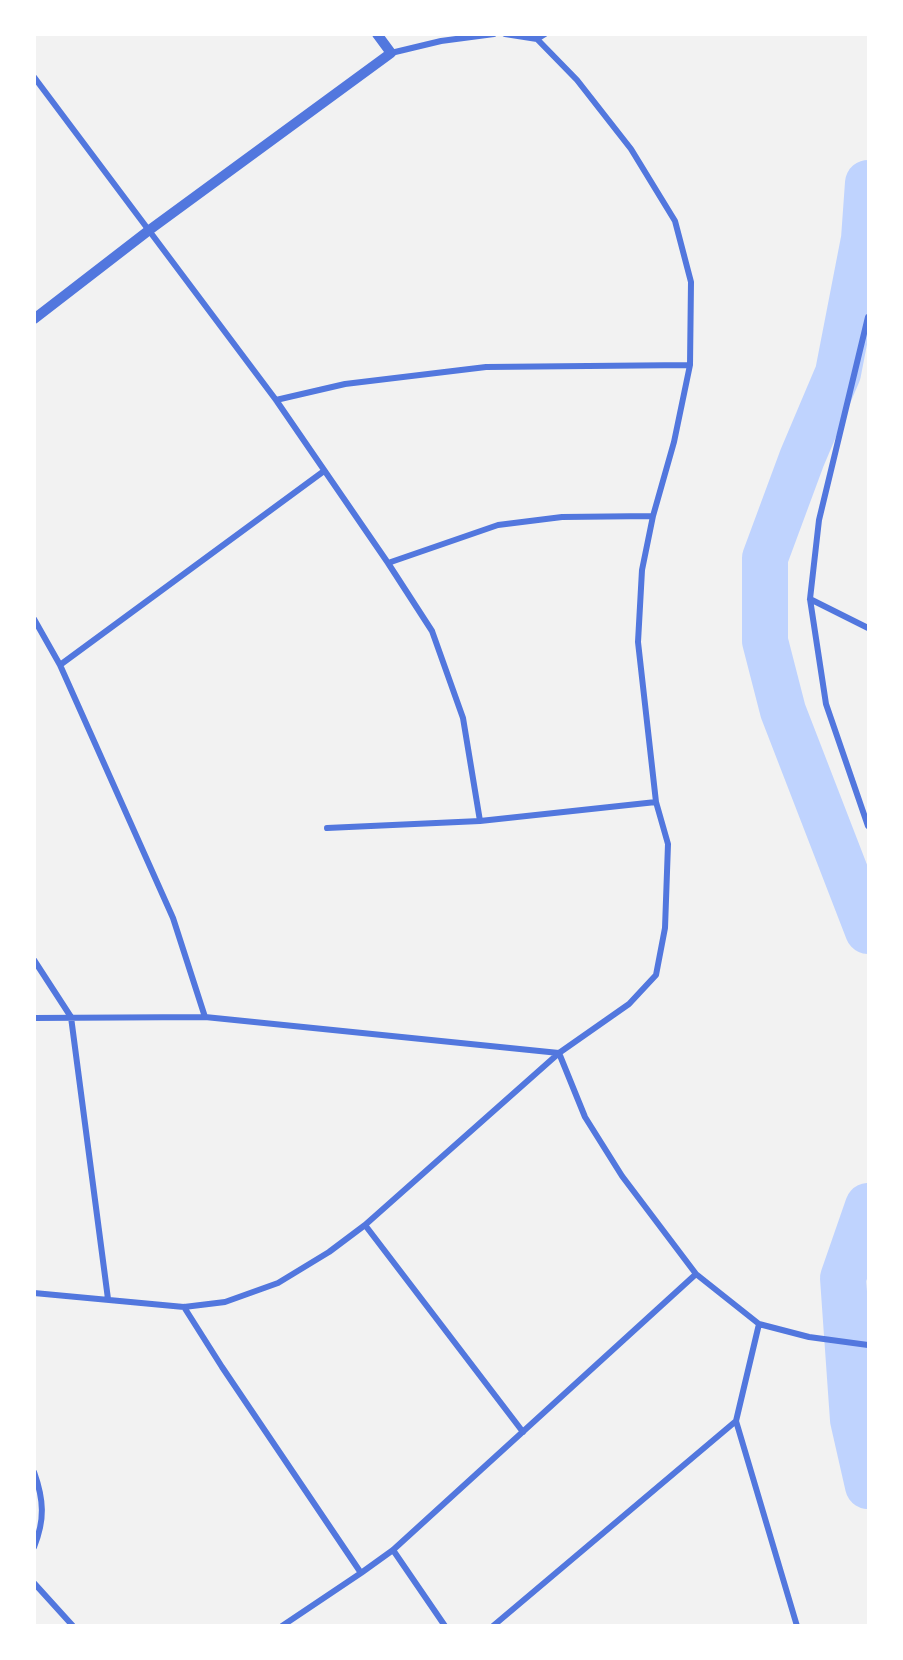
<!DOCTYPE html>
<html>
<head>
<meta charset="utf-8">
<style>
  body { margin:0 }
  #map { position:relative; width:903px; height:1660px; overflow:hidden; background:#f2f2f2; font-family:"Golos Text",sans-serif }
  canvas { display:block }
  .frame { position:absolute; inset:0; border:36px solid #fff; pointer-events:none }
</style>
</head>
<body>
<div id="map">
<canvas width="903" height="1660"></canvas>
<div class="frame"></div>
</div>
<script>
const ctx = document.querySelector('canvas').getContext('2d');
ctx.lineJoin = 'round';
function trace(path, color, width, dash) {
  ctx.strokeStyle = color;
  ctx.lineWidth = width;
  ctx.lineCap = dash ? 'butt' : 'round';
  ctx.setLineDash(dash || []);
  ctx.stroke(path);
}
trace(new Path2D(`
  M868 183 864 239 838 373 802 458 765 558V641L783 711 868 931
  M868 1206 843 1278 853 1420 868 1486`), '#bfd3fe', 46);
trace(new Path2D(`
  M505 34 537 39 545 34
  M391 53 441 41 494 34
  M34 77 276 400 388 563 432 631 463 718 480 821
  M868 317 819 520 810 599 826 704 868 826
  M276 400 345 384 486 367 690 365
  M388 563 498 525 562 517 653 516
  M810 599 868 628
  M34 619 60 665 173 918 205 1017
  M60 665 324 471
  M327 828 480 821 656 802
  M34 960 71 1017 108 1299
  M34 1018 205 1017 559 1053
  M559 1053 585 1117 622 1176 696 1274 759 1324 809 1337 868 1345
  M365 1225 523 1432
  M34 1293 184 1307 225 1302 278 1283 329 1252 365 1225 559 1053 629 1004 656 975 665 928 668 844 656 802 638 642 642 570 653 516 674 442 690 365 691 282 675 221 631 149 577 80 537 39
  M184 1307 222 1367 361 1573
  M759 1324 736 1421 797 1626
  M34 1472C44 1500 45 1520 34 1547
  M393 1550 445 1626
  M34 1583 73 1626
  M282 1626 361 1573 393 1550 696 1274
  M493 1626 736 1421`), '#5277de', 6);
trace(new Path2D(`
  M34 319 148 231 391 53 377 34`), '#5277de', 10);
</script>
</body>
</html>
